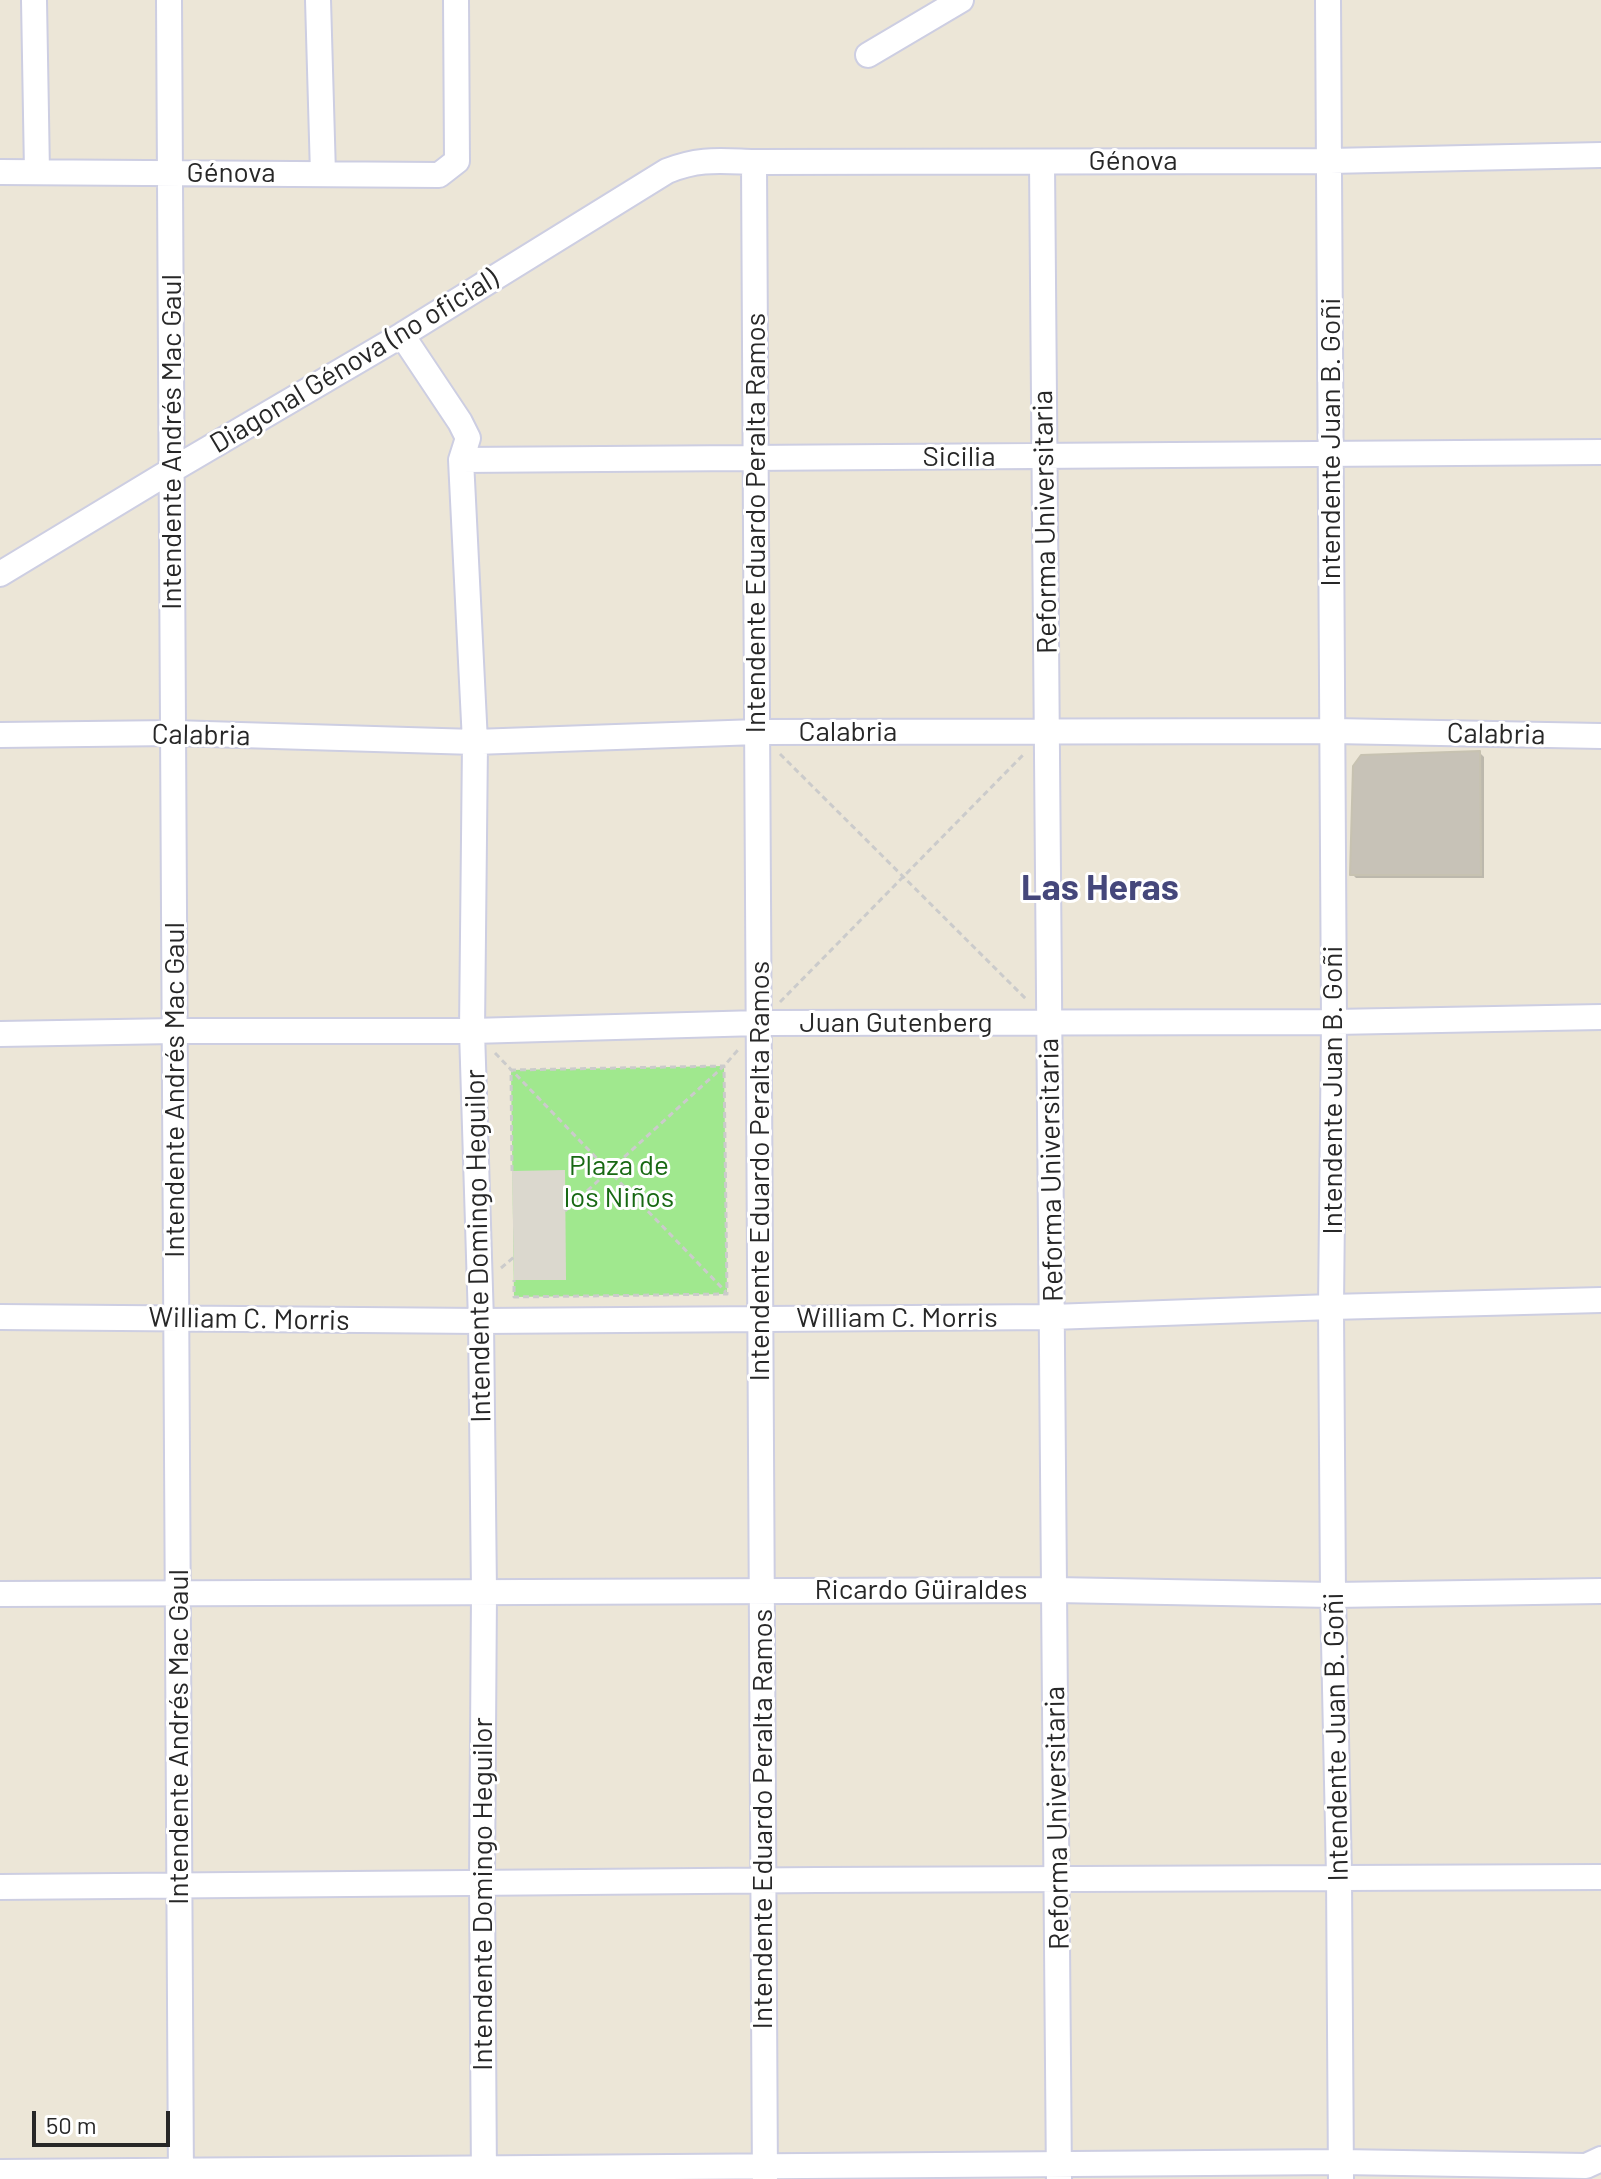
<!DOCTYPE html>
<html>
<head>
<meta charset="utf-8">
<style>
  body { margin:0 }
  #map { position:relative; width:1601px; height:2179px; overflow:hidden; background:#ece6d7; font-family:Barlow,sans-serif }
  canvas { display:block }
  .scale { position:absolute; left:32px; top:2111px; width:138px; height:36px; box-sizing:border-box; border:4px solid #272727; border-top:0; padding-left:10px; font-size:24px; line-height:28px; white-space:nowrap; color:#272727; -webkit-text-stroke:6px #fff; paint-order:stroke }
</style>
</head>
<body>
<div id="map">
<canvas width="1601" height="2179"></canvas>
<div class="scale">50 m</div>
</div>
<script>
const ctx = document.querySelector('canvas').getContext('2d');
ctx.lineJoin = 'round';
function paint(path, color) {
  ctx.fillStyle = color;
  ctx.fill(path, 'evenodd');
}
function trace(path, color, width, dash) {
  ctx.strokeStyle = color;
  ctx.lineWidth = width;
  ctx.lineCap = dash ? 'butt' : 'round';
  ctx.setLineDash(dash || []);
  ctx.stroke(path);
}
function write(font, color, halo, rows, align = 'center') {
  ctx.font = font + ' Barlow,sans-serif';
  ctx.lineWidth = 6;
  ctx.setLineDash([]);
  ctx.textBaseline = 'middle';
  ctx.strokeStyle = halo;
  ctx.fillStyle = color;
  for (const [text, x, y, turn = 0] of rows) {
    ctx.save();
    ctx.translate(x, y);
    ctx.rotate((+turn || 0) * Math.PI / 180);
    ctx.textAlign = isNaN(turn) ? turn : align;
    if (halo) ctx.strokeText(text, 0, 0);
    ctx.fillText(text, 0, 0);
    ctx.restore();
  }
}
paint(new Path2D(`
  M724 1066 727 1294 514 1297 511 1070Z`), '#a0e88e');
paint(new Path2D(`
  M565 1170 566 1280H514L512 1171Z`), '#dbd8ce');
paint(new Path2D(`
  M1480 753 1484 757V878H1356L1352 874Z`), '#0003');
const building = new Path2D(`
  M1480 751 1481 875H1350L1353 766 1361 755Z`);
paint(building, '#c7c2b7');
trace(building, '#c7c2b1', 2);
const minor = new Path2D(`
  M34 0 37 172
  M169 0 181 2179
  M318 0 323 174
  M1328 0 1334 1022 1331 1307 1333 1595 1339 1876 1341 2179
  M868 55 961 0
  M754 162 765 2179
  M1042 162 1059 2179
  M0 172 439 175 457 161 456 0
  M402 335 460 422 468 438 461 460 475 742 472 1031 481 1321 484 1592 482 1881 484 2179
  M461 460 1601 452
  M0 574 172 470 402 335 667 171C700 158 719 161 754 162L1330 161 1601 155
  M0 735 173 733 475 742 757 732 1333 731 1601 736
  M0 1034 175 1031H472L759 1023 1334 1022 1601 1017
  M0 1317 481 1321 1052 1317 1331 1307 1601 1300
  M0 1594 1055 1590 1333 1595 1601 1591
  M0 1887C534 1883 1067 1876 1601 1877
  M0 2172 1341 2162 1586 2166 1601 2159`);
trace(minor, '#cdcee2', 28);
trace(new Path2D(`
  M780 754 1027 1000
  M780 1002 1024 754
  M495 1053 726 1292
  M512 1171 511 1070 724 1066 727 1294 514 1297V1280
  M565 1211 724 1066 738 1050
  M501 1268 514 1257`), '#cbcbcb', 3, [6, 4]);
trace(minor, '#fff', 24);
write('28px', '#272727', '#fff', [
  ["Génova",1133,161],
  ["Génova",231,173],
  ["Diagonal Génova (no oficial)",354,361,-31],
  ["Intendente Andrés Mac Gaul",172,442,-90],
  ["Intendente Juan B. Goñi",1331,442,-90],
  ["Sicilia",959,457],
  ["Reforma Universitaria",1045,522,-91],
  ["Intendente Eduardo Peralta Ramos",756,523,-90],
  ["Calabria",848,732],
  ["Calabria",1496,734,1],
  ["Calabria",201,735,1],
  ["Juan Gutenberg",896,1023],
  ["Intendente Andrés Mac Gaul",175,1090,-90],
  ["Intendente Juan B. Goñi",1333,1090,-90],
  ["Reforma Universitaria",1051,1170,-91],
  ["Intendente Eduardo Peralta Ramos",760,1171,-90],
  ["Intendente Domingo Heguilor",478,1246,-91],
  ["William C. Morris",897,1318],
  ["William C. Morris",249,1319,1],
  ["Ricardo Güiraldes",921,1590],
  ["Intendente Andrés Mac Gaul",179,1737,-90],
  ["Intendente Juan B. Goñi",1336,1737,-91],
  ["Reforma Universitaria",1057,1818,-91],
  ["Intendente Eduardo Peralta Ramos",763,1819,-90],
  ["Intendente Domingo Heguilor",483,1894,-90]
]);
write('28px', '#186913', '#fff', [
  ["Plaza de",619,1166],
  ["los Niños",619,1198]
]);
write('bold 36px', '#45477b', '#fff', [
  ["Las Heras",1100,888]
]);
</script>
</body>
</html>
